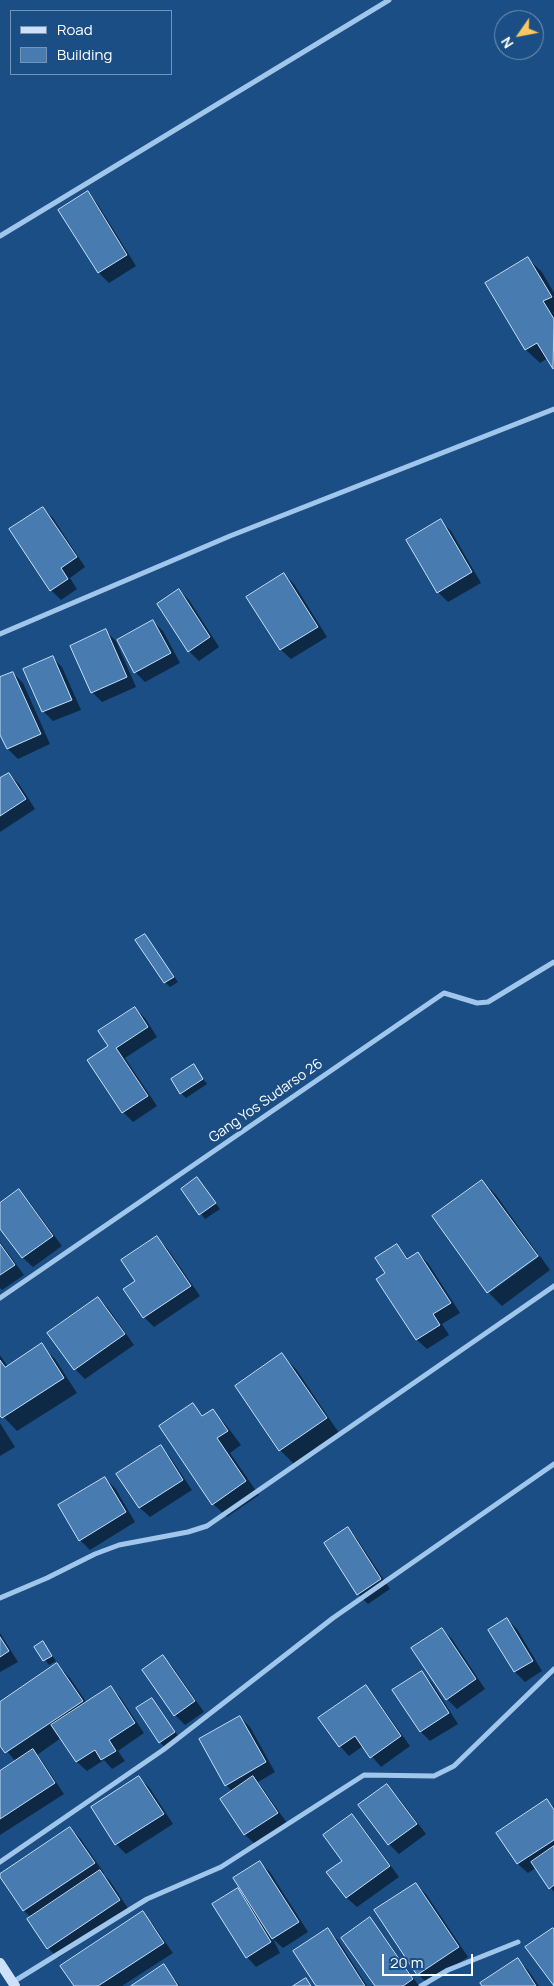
<!DOCTYPE html>
<html>
<head>
<meta charset="utf-8">
<style>
  body { margin:0 }
  #map { position:relative; width:554px; height:1986px; overflow:hidden; background:#1b4e84; font-family:Manrope,sans-serif }
  canvas { display:block }
  .legend { position:absolute; left:10px; top:10px; width:162px; height:65px; box-sizing:border-box; background:#1b4e84; border:1px solid #7695b5; margin:0; padding:6px 9px; list-style:none; font-size:15px; color:#fff }
  .legend li { display:flex; align-items:center; gap:10px; height:25px }
  .legend b { width:25px; border:1px solid #7695b5 }
  .north { position:absolute; left:494px; top:10px; width:50px; height:50px; box-sizing:border-box; background:#1b4e84; border:1px solid #7695b5; border-radius:50%; rotate:237deg; font-size:14px; font-weight:700; line-height:20px; text-align:center; color:#fff }
  .north::after { content:''; display:block; margin:auto; width:18px; height:22px; background:#fcc75e; clip-path:polygon(50% 0,100% 100%,50% 72%,0 100%) }
  .scale { position:absolute; left:382px; top:1954px; width:91px; height:22px; box-sizing:border-box; border:2px solid #fff; border-top:0; padding-left:6px; font-size:15px; line-height:18px; white-space:nowrap; color:#fff; -webkit-text-stroke:4px #1b4e84; paint-order:stroke }
</style>
</head>
<body>
<div id="map">
<canvas width="554" height="1986"></canvas>
<ul class="legend">
<li><b style="height:6px;background:#cde2f8"></b>Road</li>
<li><b style="height:14px;background:#487baf"></b>Building</li>
</ul>
<div class="north">N</div>
<div class="scale">20 m</div>
</div>
<script>
const ctx = document.querySelector('canvas').getContext('2d');
ctx.lineJoin = 'round';
function paint(path, color) {
  ctx.fillStyle = color;
  ctx.fill(path, 'evenodd');
}
function trace(path, color, width, dash) {
  ctx.strokeStyle = color;
  ctx.lineWidth = width;
  ctx.lineCap = dash ? 'butt' : 'round';
  ctx.setLineDash(dash || []);
  ctx.stroke(path);
}
function write(font, color, halo, rows, align = 'center') {
  ctx.font = font + ' Manrope,sans-serif';
  ctx.lineWidth = 4.5;
  ctx.setLineDash([]);
  ctx.textBaseline = 'middle';
  ctx.strokeStyle = halo;
  ctx.fillStyle = color;
  for (const [text, x, y, turn = 0] of rows) {
    ctx.save();
    ctx.translate(x, y);
    ctx.rotate((+turn || 0) * Math.PI / 180);
    ctx.textAlign = isNaN(turn) ? turn : align;
    if (halo) ctx.strokeText(text, 0, 0);
    ctx.fillText(text, 0, 0);
    ctx.restore();
  }
}
paint(new Path2D(`
  M87 193 97 203 136 266 109 283 99 273 60 210Z
  M528 259 542 272 554 293V369L548 358 540 363 526 350Z
  M43 508 53 518 85 567 70 578 77 589 61 600 51 590 11 530Z
  M441 521 451 531 481 583 448 602 438 592Z
  M284 574 294 584 327 637 291 659 281 650Z
  M179 590 189 600 219 647 199 661 189 651Z
  M153 621 163 631 180 663 145 682 135 672 118 641Z
  M106 631 116 641 136 687 102 702 92 692Z
  M52 657 62 667 81 710 53 721 44 712 25 669Z
  M13 673 23 683 50 744 18 759 8 749 0 732V679Z
  M9 774 19 784 35 809 0 832V780Z
  M145 936 178 982 170 987 165 982Z
  M135 1008 145 1018 157 1037 125 1058 157 1106 133 1122 123 1112 109 1047Z
  M193 1066 207 1084 186 1098 181 1093Z
  M197 1179 220 1209 205 1219 183 1189Z
  M482 1181 496 1195 538 1254 489 1290V1292L433 1217Z
  M19 1191 28 1200 62 1246 33 1267 23 1258 0 1227V1204Z
  M157 1238 167 1248 200 1296 154 1327 144 1317 137 1281Z
  M0 1242 24 1275 2 1290 0 1288Z
  M397 1246 409 1259 418 1253 428 1263 460 1313 442 1324 449 1335 427 1349 417 1340 378 1279 386 1274Z
  M540 1256 550 1270 502 1306 489 1293Z
  M98 1298 108 1308 134 1345 85 1379 75 1369 49 1333Z
  M41 1345 55 1359 77 1393 17 1431 0 1413V1355L8 1367Z
  M282 1355 296 1369 339 1433 294 1464 280 1450Z
  M192 1405 204 1416 213 1411 226 1425 241 1445 230 1453 259 1495 227 1517 213 1504Z
  M0 1423 15 1447 0 1456Z
  M161 1447 170 1457 192 1490 150 1517 140 1508 118 1474Z
  M105 1478 115 1488 135 1522 90 1550 80 1540Z
  M348 1529 357 1539 390 1589 368 1604 358 1594Z
  M507 1619 517 1629 542 1671 525 1682 515 1672 490 1630Z
  M442 1629 452 1639 485 1689 457 1709 447 1699Z
  M0 1633 18 1662 0 1672Z
  M43 1643 56 1661 49 1665 36 1647Z
  M162 1657 172 1666 204 1712 185 1725 175 1715Z
  M57 1664 70 1678 87 1703 110 1687 120 1697 144 1733 118 1751 125 1761 112 1769 104 1760 87 1771 77 1762 61 1738 37 1755 42 1761 64 1794 0 1835V1772L16 1762 0 1743V1703Z
  M422 1673 432 1683 458 1724 430 1741 421 1732 394 1691Z
  M365 1687 375 1697 410 1746 381 1767 363 1746 349 1756 340 1746Z
  M152 1699 179 1737 164 1747 160 1742Z
  M240 1717 250 1727 275 1772 258 1782 287 1823 255 1844 245 1835 221 1799 233 1792 226 1785Z
  M139 1778 149 1787 173 1824 126 1854 116 1844 93 1807Z
  M387 1786 397 1796 426 1834 399 1854 389 1844Z
  M547 1801 554 1808V1892L536 1868 528 1873 518 1864 497 1833Z
  M351 1816 361 1825 399 1877 357 1907 347 1898 328 1872 343 1861Z
  M70 1828 80 1838 104 1873 103 1874 110 1881 129 1910 58 1958 48 1948 31 1917 24 1911 0 1875Z
  M260 1863 270 1872 308 1932 283 1948 273 1939 280 1953 256 1967 247 1957 238 1890 246 1898Z
  M416 1884 426 1894 468 1957 428 1984 418 1974Z
  M142 1913 152 1923 173 1953 122 1986H76Z
  M369 1919 379 1929 419 1986H377Z
  M328 1930 338 1940 367 1986H317Z
  M518 1960 528 1970 539 1986H483Z
  M164 1966 180 1986H133Z`), '#0007');
const building = new Path2D(`
  M88 191 127 255 98 273 58 210Z
  M528 257 552 297 543 301 554 319 553 369 537 343 525 350 485 283Z
  M43 507 77 557 61 568 68 579 50 591 9 529Z
  M441 519 472 572 437 593 406 540Z
  M284 573 318 627 280 650 246 597Z
  M179 589 210 637 188 652 157 604Z
  M153 620 171 653 134 673 117 640Z
  M106 629 127 677 91 693 70 646Z
  M53 656 72 700 42 712 23 669Z
  M13 672 41 734 7 749 0 735V677Z
  M9 773 26 799 0 816V778Z
  M145 934 174 977 164 983 135 940Z
  M135 1007 148 1027 116 1048 148 1096 122 1113 87 1060 108 1046 98 1031Z
  M194 1064 203 1079 180 1094 171 1079Z
  M197 1177 216 1203 199 1215 181 1189Z
  M482 1180 538 1256 487 1293 432 1216Z
  M19 1189 53 1236 22 1258 0 1229V1203Z
  M157 1236 191 1286 143 1318 123 1289 135 1281 121 1260Z
  M0 1244 15 1265 0 1275Z
  M397 1244 407 1259 418 1252 451 1303 433 1314 440 1325 416 1340 376 1279 385 1273 375 1258Z
  M98 1297 125 1334 74 1370 47 1333Z
  M42 1343 64 1378 2 1418 0 1416V1360L5 1367Z
  M282 1353 327 1418 279 1451 235 1386Z
  M193 1403 202 1416 213 1409 228 1431 217 1438 246 1481 212 1505 159 1426Z
  M161 1445 183 1480 139 1508 116 1474Z
  M105 1477 126 1512 79 1541 58 1505Z
  M348 1527 381 1579 357 1595 324 1543Z
  M507 1618 533 1661 514 1672 488 1630Z
  M442 1628 476 1679 446 1700 411 1648Z
  M0 1637 9 1651 0 1657Z
  M43 1641 52 1656 43 1661 34 1647Z
  M163 1655 195 1701 174 1716 142 1670Z
  M57 1663 83 1701 5 1753 0 1746V1702Z
  M422 1671 449 1713 420 1732 392 1690Z
  M366 1685 401 1736 370 1758 355 1736 339 1747 318 1718Z
  M111 1686 135 1723 109 1740 116 1751 101 1760 95 1750 76 1762 51 1725Z
  M152 1698 175 1732 159 1743 136 1708Z
  M240 1716 266 1762 225 1786 199 1739Z
  M33 1749 55 1783 0 1819V1771Z
  M139 1776 164 1814 115 1845 91 1807Z
  M253 1776 278 1813 244 1835 220 1799Z
  M387 1784 417 1824 388 1845 358 1805Z
  M547 1799 554 1810V1840L517 1864 496 1833Z
  M352 1814 390 1866 346 1898 326 1872 342 1861 323 1835Z
  M70 1827 95 1863 23 1911 0 1877V1874Z
  M554 1846V1885L549 1889 531 1862Z
  M260 1861 299 1922 272 1939 233 1878Z
  M100 1870 120 1900 47 1949 27 1919Z
  M416 1883 459 1947 417 1975 374 1910Z
  M238 1888 271 1942 246 1958 212 1904Z
  M143 1911 164 1943 98 1986H74L60 1966Z
  M370 1917 413 1979 403 1986H375L341 1938Z
  M328 1928 365 1986H316L293 1951Z
  M553 1928 554 1929V1986L525 1947Z
  M518 1958 536 1986H482L480 1983Z
  M164 1964 178 1986H131Z
  M306 1978 311 1986H293Z`);
paint(building, '#487baf');
trace(building, '#c6dff8', 1);
trace(new Path2D(`
  M0 236 389 0
  M0 634 230 536 554 409
  M0 1298 444 993 477 1003 488 1002 554 962
  M0 1598 47 1578 95 1554 119 1545 188 1532 207 1526 554 1286
  M0 1862 163 1750 333 1618 554 1464
  M13 1982 147 1899 221 1867 364 1775 434 1776 454 1766 554 1669
  M421 1986 448 1970 518 1942`), '#a1c6eb', 5);
trace(new Path2D(`
  M0 1963 15 1986`), '#cde2f8', 10);
write('14px', '#fff', '#1b4e84', [
  ["Gang Yos Sudarso 26",266,1101,-35]
]);
</script>
</body>
</html>
